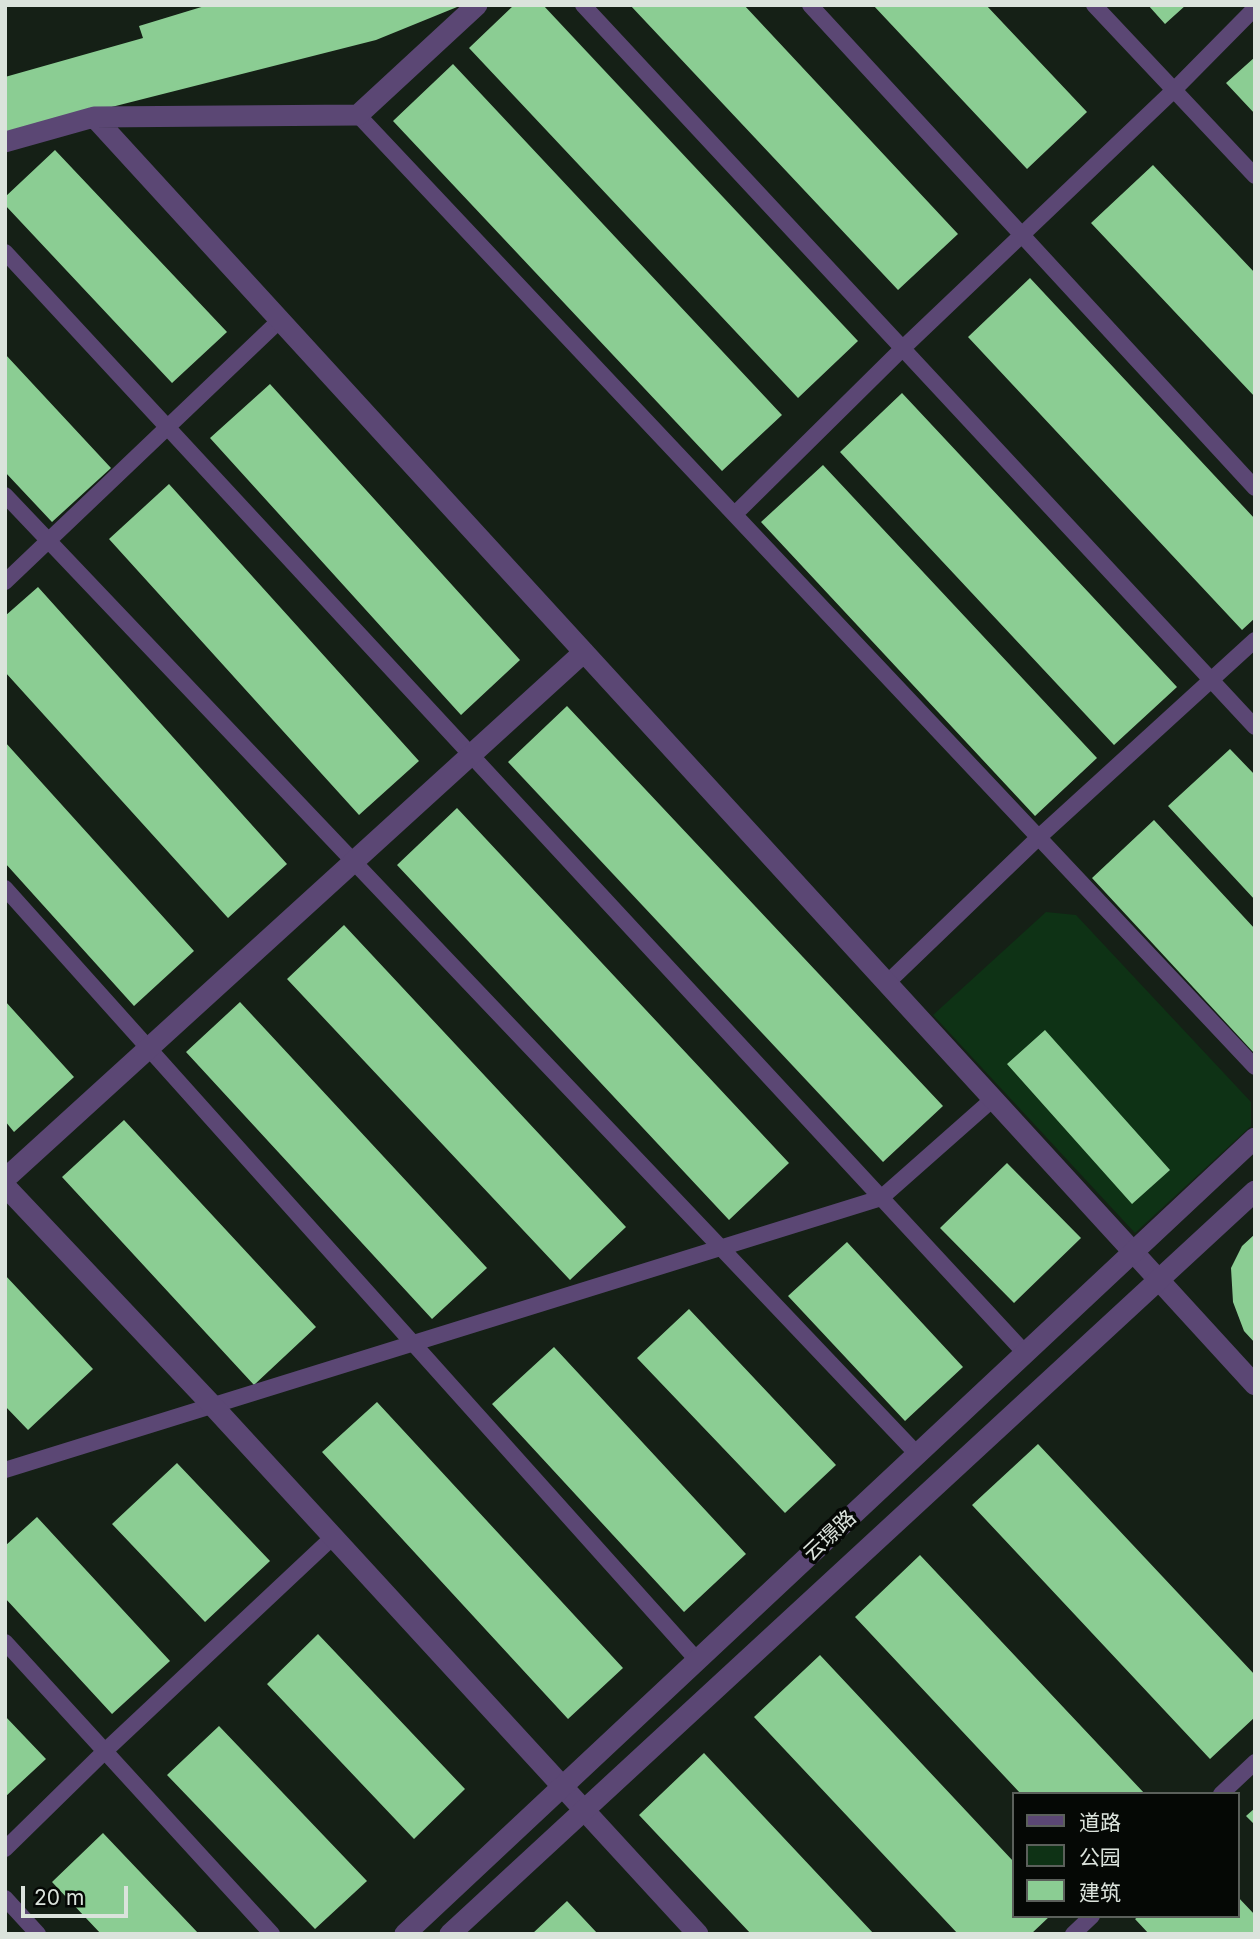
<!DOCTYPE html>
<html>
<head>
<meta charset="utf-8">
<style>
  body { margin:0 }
  #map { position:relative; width:1260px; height:1939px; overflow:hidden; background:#152016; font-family:Inter,"Noto Sans SC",sans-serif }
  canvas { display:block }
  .frame { position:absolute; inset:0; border:7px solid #dbe3dc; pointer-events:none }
  .legend { position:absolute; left:1012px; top:1792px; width:228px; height:126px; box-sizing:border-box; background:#050805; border:2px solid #5b605b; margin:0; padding:9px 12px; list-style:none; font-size:21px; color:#dbe3dc }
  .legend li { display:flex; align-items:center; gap:14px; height:35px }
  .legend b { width:35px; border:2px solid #5b605b }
  .scale { position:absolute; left:21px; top:1886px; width:107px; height:32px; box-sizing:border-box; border:4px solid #dbe3dc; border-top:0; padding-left:9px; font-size:21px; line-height:24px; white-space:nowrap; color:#dbe3dc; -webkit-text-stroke:5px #050805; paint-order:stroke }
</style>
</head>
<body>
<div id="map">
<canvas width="1260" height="1939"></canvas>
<div class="frame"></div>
<ul class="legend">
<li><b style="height:9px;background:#5b4774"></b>道路</li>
<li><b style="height:19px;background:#0e3215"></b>公园</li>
<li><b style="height:19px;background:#8bcd93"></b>建筑</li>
</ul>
<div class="scale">20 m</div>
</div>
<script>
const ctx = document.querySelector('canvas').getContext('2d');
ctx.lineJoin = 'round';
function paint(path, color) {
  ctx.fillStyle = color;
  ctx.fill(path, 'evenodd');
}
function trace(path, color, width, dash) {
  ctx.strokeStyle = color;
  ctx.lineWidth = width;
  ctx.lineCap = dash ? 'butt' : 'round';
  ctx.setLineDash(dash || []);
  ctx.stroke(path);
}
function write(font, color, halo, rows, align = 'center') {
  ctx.font = font + ' Inter,"Noto Sans SC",sans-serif';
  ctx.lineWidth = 7;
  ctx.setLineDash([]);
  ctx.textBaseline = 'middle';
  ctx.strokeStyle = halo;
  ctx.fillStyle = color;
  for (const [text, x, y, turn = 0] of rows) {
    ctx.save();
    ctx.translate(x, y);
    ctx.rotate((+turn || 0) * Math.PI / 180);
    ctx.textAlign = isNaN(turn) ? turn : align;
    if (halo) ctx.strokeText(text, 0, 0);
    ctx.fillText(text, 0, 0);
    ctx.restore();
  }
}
paint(new Path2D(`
  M1046 912 1076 915 1251 1102V1126L1135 1233 933 1015Z`), '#0e3215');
paint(new Path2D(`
  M208 5H462L376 40 5 134V77L143 38 139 26Z
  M514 5H543L858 341 798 398 469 48Z
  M630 5H744L958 234 898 290Z
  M873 5H986L1087 112 1027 169Z
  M1148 5H1186L1165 24Z
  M1255 57V114L1226 83Z
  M453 64 782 415 722 471 393 121Z
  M55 150 227 332 172 383 5 205V197Z
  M1153 165 1255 273V397L1091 223Z
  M1030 278 1255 519V618L1242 630 968 337Z
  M5 354 111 468 52 522 5 472Z
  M270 384 520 660 461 715 210 438Z
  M902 393 1177 687 1114 745 840 452Z
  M823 465 1097 758 1035 816 761 522Z
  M169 484 419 761 359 815 109 539Z
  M38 587 287 864 228 918 5 672V616Z
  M567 706 943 1106 883 1162 508 762Z
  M5 742 194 951 134 1006 5 863Z
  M1230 749 1255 775V900L1168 806Z
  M457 808 789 1163 729 1220 397 865Z
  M1154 820 1255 929V1054L1092 878Z
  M344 925 626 1227 570 1280 287 979Z
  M5 1001 74 1077 14 1132 5 1121Z
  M240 1002 487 1268 432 1319 186 1052Z
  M1045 1030 1170 1170 1132 1204 1007 1064Z
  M124 1120 316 1327 254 1385 62 1177Z
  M1007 1163 1081 1238 1014 1303 940 1228Z
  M1255 1234V1343L1244 1331 1233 1302 1231 1268 1242 1246Z
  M847 1242 963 1367 905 1421 788 1296Z
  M5 1275 93 1369 28 1430 5 1406Z
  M689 1309 836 1465 785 1513 637 1358Z
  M554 1347 746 1554 684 1612 492 1404Z
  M377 1402 623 1668 568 1719 322 1452Z
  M1038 1444 1255 1675V1717L1210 1759 972 1505Z
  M177 1463 270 1561 205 1622 112 1524Z
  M37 1517 170 1661 112 1714 5 1598V1546Z
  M920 1555 1145 1794H1021L855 1617Z
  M318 1634 465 1789 414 1839 267 1684Z
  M820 1655 1013 1861V1916H1050L1031 1934H958L754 1717Z
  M5 1716 46 1759 5 1797Z
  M219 1726 367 1881 315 1929 167 1775Z
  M704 1753 874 1934H751L639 1815Z
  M1255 1808V1825L1246 1816Z
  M103 1833 199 1934H101L52 1882Z
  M1237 1896 1255 1915V1934H1149L1135 1919 1139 1916H1237Z
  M567 1901 598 1934H532Z`), '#8bcd93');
trace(new Path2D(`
  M583 5 1255 727
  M810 5 1255 488
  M1094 5 1255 176
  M358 115 1255 1067
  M5 252 1025 1353
  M5 495 917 1454
  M735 514 903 348 1174 90 1255 8
  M5 582 280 320
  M5 888 697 1660
  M887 983 1039 837 1255 640
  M5 1470 881 1198 993 1099
  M5 1642 272 1934
  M1221 1794 1255 1762
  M5 1849 105 1751 333 1537
  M5 1898 38 1934
  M1073 1934 1092 1916`), '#5b4774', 16);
trace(new Path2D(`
  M94 117 1255 1385
  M5 142 94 117 358 115 477 5
  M5 1179 584 652
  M5 1186 212 1405 698 1934`), '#5b4774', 21);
trace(new Path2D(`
  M405 1934 1255 1138
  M450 1934 1255 1191`), '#5b4774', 21);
write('21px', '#dbe3dc', '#050805', [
  ["云璟路",830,1536,-43]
]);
</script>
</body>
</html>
